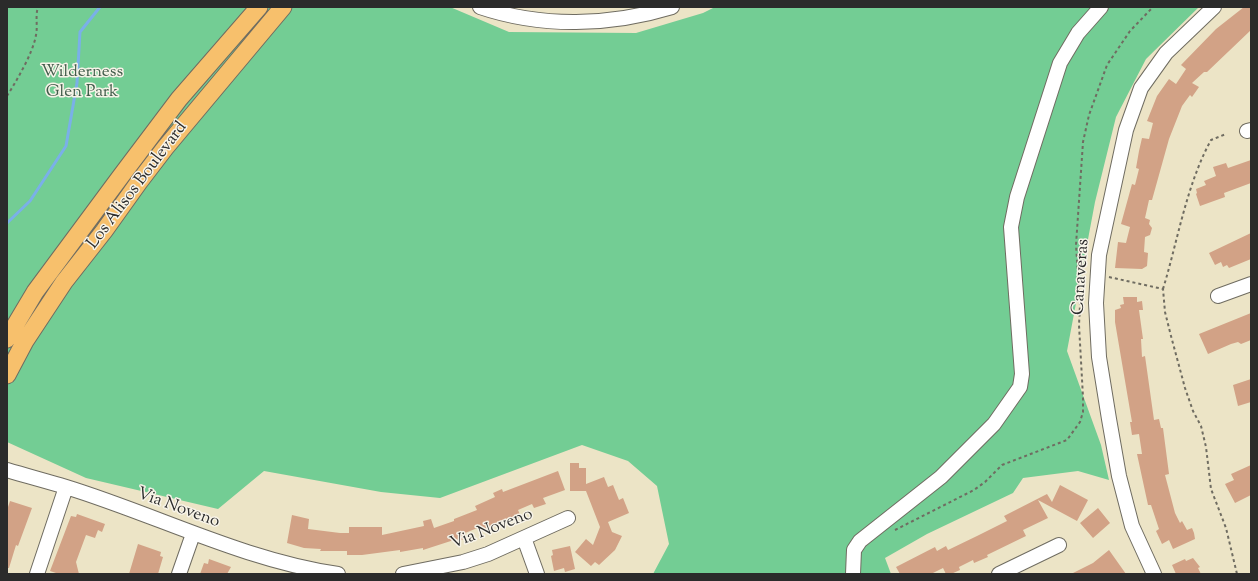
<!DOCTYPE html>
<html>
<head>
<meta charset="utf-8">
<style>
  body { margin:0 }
  #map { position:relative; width:1258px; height:581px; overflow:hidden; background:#ece4c6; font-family:"Sorts Mill Goudy",serif }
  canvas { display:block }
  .frame { position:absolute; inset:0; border:8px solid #2b2b2b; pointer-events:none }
</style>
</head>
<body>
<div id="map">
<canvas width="1258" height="581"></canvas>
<div class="frame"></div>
</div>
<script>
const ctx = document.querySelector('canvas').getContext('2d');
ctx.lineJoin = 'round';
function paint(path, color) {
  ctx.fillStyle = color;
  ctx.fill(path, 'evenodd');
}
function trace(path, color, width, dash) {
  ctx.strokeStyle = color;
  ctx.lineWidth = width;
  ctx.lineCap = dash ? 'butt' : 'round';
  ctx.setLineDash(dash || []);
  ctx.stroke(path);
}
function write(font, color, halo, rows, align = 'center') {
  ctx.font = font + ' "Sorts Mill Goudy",serif';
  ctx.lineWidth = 3;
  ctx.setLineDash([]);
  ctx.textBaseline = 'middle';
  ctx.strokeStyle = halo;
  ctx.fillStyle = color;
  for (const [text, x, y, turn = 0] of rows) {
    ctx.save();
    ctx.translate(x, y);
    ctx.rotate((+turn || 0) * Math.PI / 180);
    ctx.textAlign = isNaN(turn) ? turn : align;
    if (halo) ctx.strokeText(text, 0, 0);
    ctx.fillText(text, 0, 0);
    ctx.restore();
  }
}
paint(new Path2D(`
  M7 7H450L509 32 636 33 703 13 715 7H1199L1146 59 1116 117 1095 202 1067 351 1101 445 1109 480 1078 471 1023 478 1013 493 927 534 885 558 891 574H653L669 544 657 486 628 461 582 445 440 498 381 492 264 471 218 509 86 478 7 442Z`), '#73cd94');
trace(new Path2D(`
  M7 223 30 201 66 146 77 83 80 32 100 7`), '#7ab0e8', 3);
paint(new Path2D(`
  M1244 7H1251V30L1207 72H1204L1192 83 1199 87 1192 97 1190 95 1182 106 1169 139 1152 200H1149L1145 218 1150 220 1149 224 1152 228 1150 235 1145 237 1144 252 1148 253 1147 266 1142 269 1115 268 1118 242 1126 243 1130 227 1121 224 1132 184 1135 185 1139 169 1136 168 1139 151 1142 138 1149 139 1153 123 1147 121 1157 96 1169 79 1176 84 1186 69 1181 65 1216 29Z
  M1251 160V183L1224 193 1225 197 1200 206 1196 194 1197 193 1196 189 1206 185 1204 181 1216 176 1213 167 1226 163 1228 168Z
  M1251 233V259L1229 268 1227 265 1223 267 1221 262 1215 265 1209 253Z
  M1123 297H1137V302L1142 301 1143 310H1139L1143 339H1141L1142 357 1145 356 1154 420 1159 419 1161 428H1163L1169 474 1165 475 1175 513 1180 523 1182 521 1187 530 1192 528 1194 533 1195 539 1173 549 1169 540 1162 544 1156 531 1159 529 1151 505H1148L1137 454H1142L1139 434 1132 435 1130 422H1132L1115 322V310L1121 308 1120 305 1124 304Z
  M1251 313V340L1241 344 1238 342 1231 344 1208 354 1199 334Z
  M1251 379V402L1238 406 1233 385Z
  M570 463H579V468H586V484L604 477 608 487 613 485 619 500 623 498 629 513 608 522 612 532 622 536 615 550 599 565 595 562 591 566 575 552 586 539 593 545 600 527 586 491H570Z
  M1251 465V495L1235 503 1225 484 1234 480 1231 474Z
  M558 471 565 490 543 498 546 504 534 508 532 504 518 510 521 517 510 521 509 518 482 532 480 527 465 533 467 538 458 541 457 539 423 550V548L400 552V550L362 555H347V551H320L321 549 304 548 287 543 292 515 309 519 308 529 340 533H349V527H382V535L424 526 423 521 431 519 434 528 454 521V519L477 510 475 506 495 497 493 493 502 489 503 492Z
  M1060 485 1088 500 1077 521 1038 500 1048 518 1023 530 1026 536 987 555 988 557 974 563 973 560 959 567 960 570 951 574H946L943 568 931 574H900L896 567 935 547 937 551 946 546 948 550 977 536 1007 521 1004 516 1047 494 1052 502Z
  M10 501 32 508 18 546 16 545 9 568H7V510Z
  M1098 508 1110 523 1093 538 1080 523Z
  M77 514 105 524 102 532 98 530 95 538 86 535 76 562 79 574H59L50 571 71 516 76 517Z
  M138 544 161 552 160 556 163 557 158 574H129Z
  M570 546 575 569 565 572 564 568 554 571 551 556 553 555 552 550Z
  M1109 550 1126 574H1071L1093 563Z
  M1193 558 1200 567 1198 568 1201 574H1176L1172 565 1185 559 1186 561Z
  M209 559 231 567 227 574H200L204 563 208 564Z`), '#d2a286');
const minor = new Path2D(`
  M480 7C542 28 610 26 672 7
  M1247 131 1251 130
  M1218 296 1251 284
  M7 470C27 476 46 481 66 487 157 515 243 560 338 574
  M524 538 537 574
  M37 574 66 487
  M179 574 193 534
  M403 574 463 562 488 554 568 518
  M853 574 854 550 860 541 941 477 994 424 1020 387 1022 374 1011 227 1017 197 1060 63 1078 33 1101 7
  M999 574 1059 545
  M1154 574 1132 526 1119 476 1109 419 1099 357 1096 303 1099 255 1126 130 1141 88 1166 53 1214 7`);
const major = new Path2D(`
  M7 339 35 292 121 176 179 99 259 7
  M7 375 25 341 64 282 104 231 139 182 165 148 283 7`);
trace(minor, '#6f6c61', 16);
trace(major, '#6f6c61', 19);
trace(new Path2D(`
  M7 96C17 80 33 53 36 35 38 25 35 17 38 7
  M1109 277 1163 289 1165 312 1171 336 1185 388 1193 411 1201 426 1206 447 1211 489 1226 528 1237 574
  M1163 289C1178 240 1186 186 1211 140L1226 134
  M895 530 974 490 985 482 1002 465 1067 440 1080 422 1083 412V397L1079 325 1080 305 1076 245 1083 142 1089 115 1107 65 1130 31 1153 7`), '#6f6c61', 2, [3, 3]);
trace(minor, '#fff', 14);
trace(major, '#f7c06c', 17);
write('17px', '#415c4a', '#f7f3e8', [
  ["Wilderness",82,73],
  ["Glen Park",82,93]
]);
write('17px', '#2b2b2b', '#f7f3e8', [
  ["Los Alisos Boulevard",138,186,-53],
  ["Canaveras",1082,277,-86],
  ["Via Noveno",178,509,20],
  ["Via Noveno",492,530,-21]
]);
</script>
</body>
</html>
